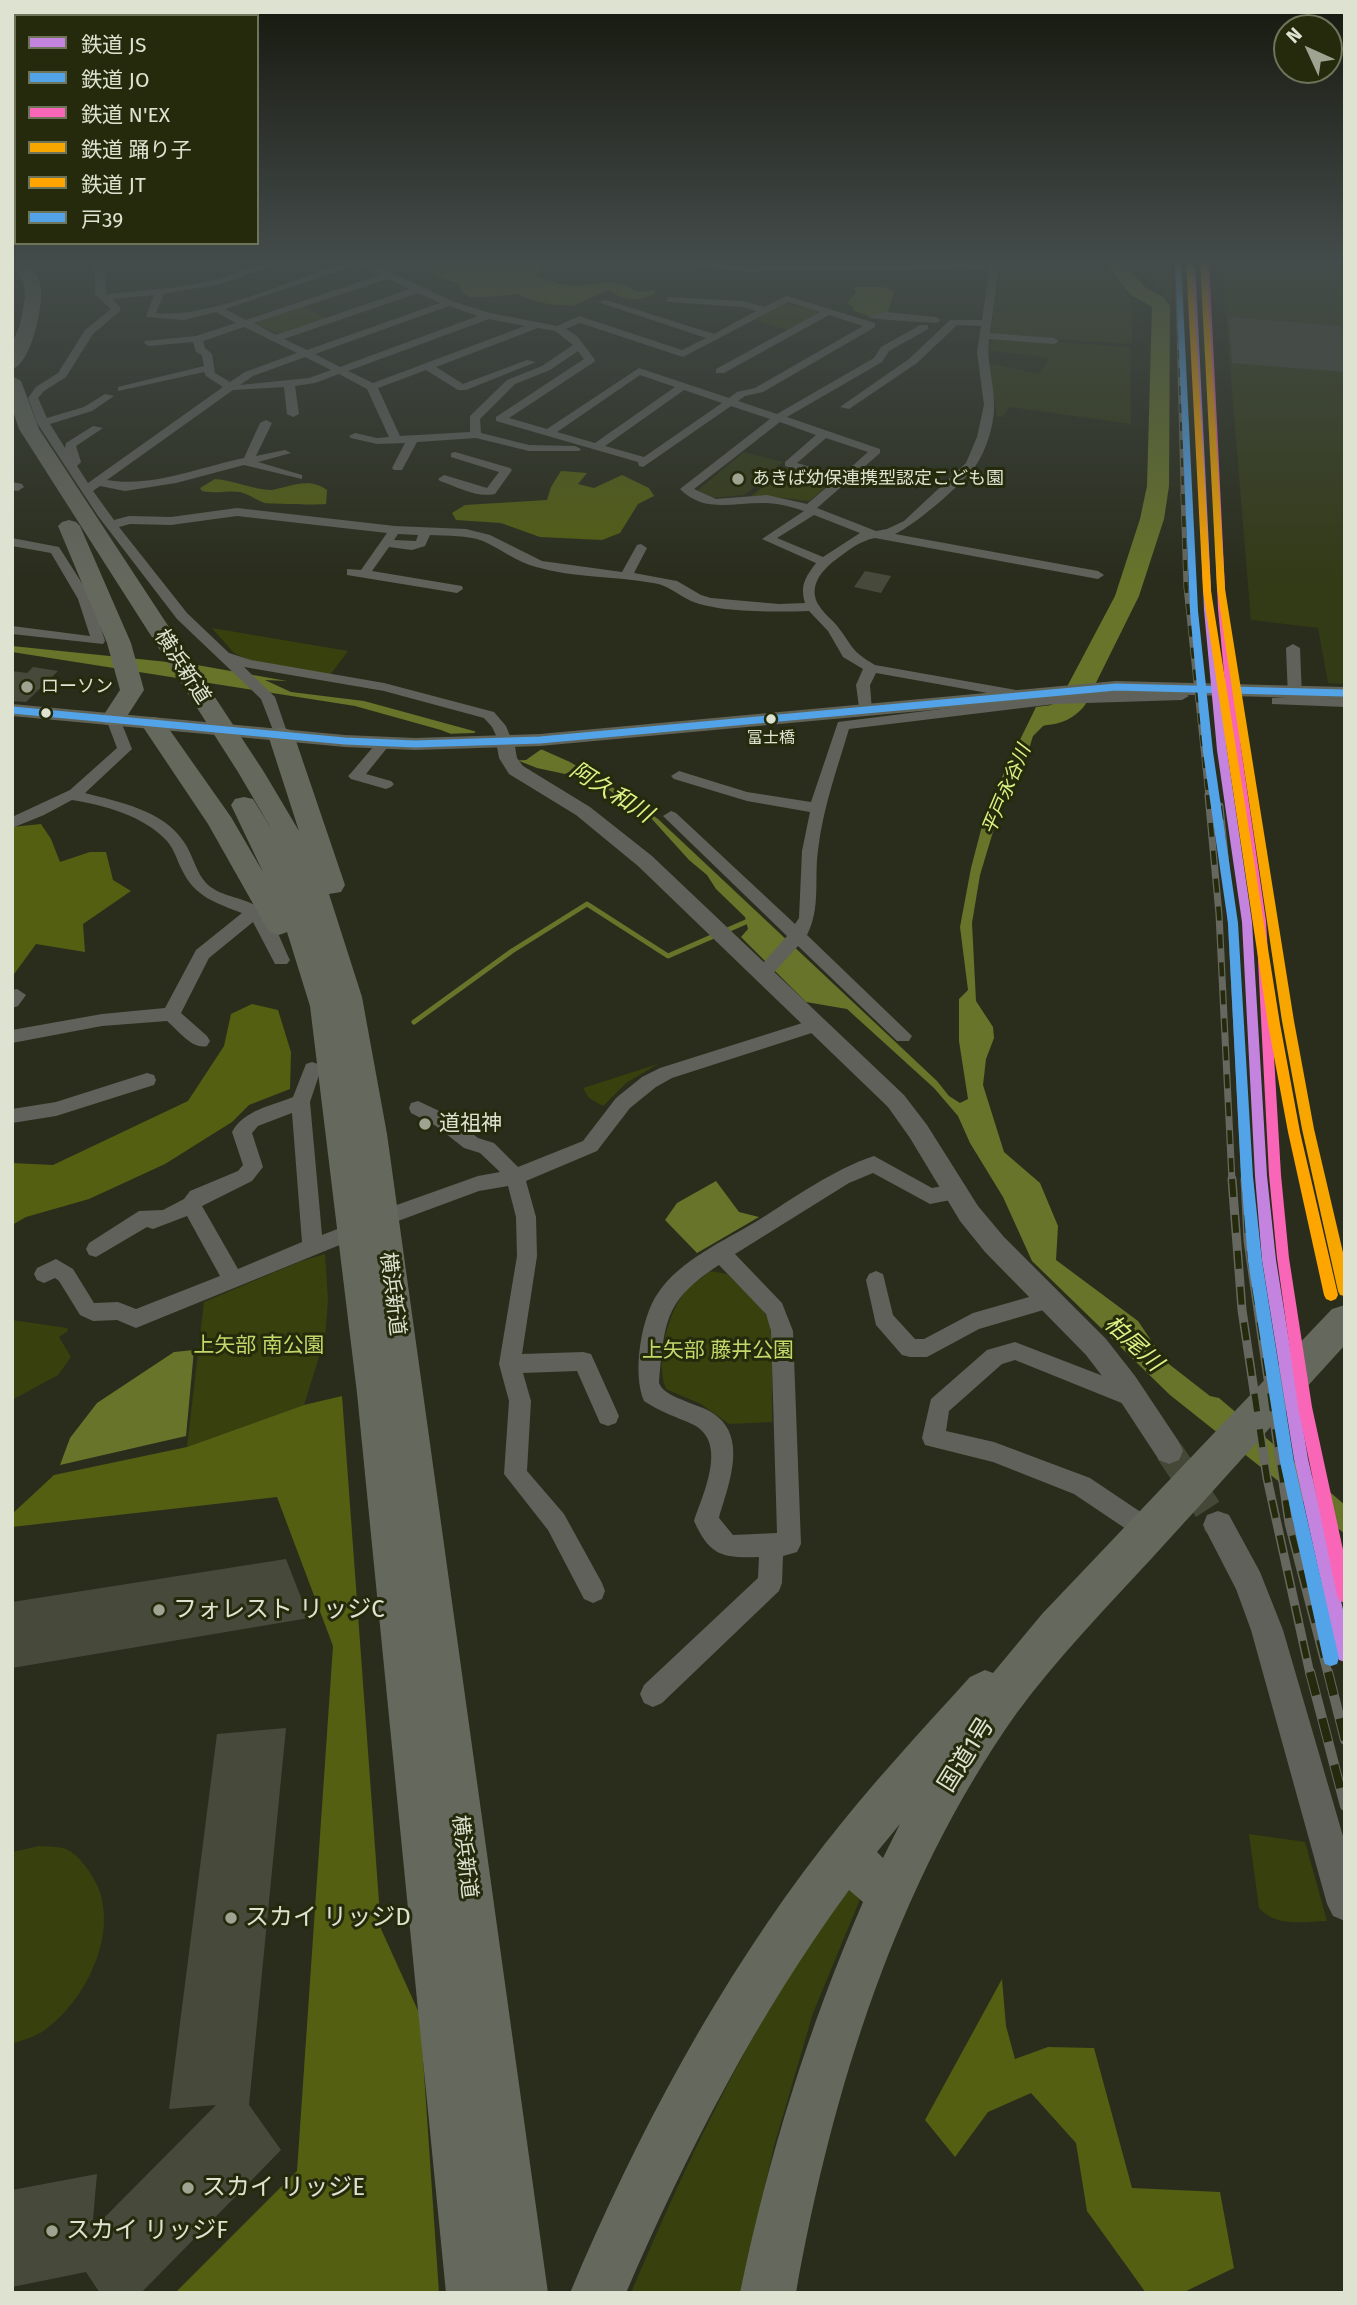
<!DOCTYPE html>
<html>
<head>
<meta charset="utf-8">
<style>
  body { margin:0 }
  #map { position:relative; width:1357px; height:2305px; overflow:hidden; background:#2a2d1c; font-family:"Fira Sans","Noto Sans JP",sans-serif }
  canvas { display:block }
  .frame { position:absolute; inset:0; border:14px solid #dee2d0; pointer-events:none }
  .legend { position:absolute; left:14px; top:14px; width:245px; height:231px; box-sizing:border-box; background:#242a0b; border:2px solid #6e745a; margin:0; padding:9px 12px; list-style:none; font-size:21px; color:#dee2d0 }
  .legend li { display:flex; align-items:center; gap:14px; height:35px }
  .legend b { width:35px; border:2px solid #6e745a }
  .north { position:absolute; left:1273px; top:14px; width:70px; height:70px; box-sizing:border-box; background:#242a0b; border:2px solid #6e745a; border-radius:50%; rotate:315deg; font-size:19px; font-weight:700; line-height:28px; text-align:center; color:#dee2d0 }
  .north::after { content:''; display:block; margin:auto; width:24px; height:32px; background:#9fa391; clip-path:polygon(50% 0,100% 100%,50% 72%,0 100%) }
</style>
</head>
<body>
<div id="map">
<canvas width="1357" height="2305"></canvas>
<div class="frame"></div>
<ul class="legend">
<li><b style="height:9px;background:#c483df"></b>鉄道 JS</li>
<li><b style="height:9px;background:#53a3e9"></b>鉄道 JO</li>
<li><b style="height:9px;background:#fa66b7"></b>鉄道 N'EX</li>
<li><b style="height:9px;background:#f7a600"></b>鉄道 踊り子</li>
<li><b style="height:9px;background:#ffa500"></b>鉄道 JT</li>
<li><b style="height:9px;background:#53a3e8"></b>戸39</li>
</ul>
<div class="north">N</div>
</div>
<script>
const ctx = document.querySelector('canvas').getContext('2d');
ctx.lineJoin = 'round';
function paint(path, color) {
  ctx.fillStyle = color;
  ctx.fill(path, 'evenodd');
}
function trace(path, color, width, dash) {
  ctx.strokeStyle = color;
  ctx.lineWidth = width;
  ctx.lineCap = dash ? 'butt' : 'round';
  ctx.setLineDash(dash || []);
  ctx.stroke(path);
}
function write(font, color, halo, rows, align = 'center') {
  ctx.font = font + ' "Fira Sans","Noto Sans JP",sans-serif';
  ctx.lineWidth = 6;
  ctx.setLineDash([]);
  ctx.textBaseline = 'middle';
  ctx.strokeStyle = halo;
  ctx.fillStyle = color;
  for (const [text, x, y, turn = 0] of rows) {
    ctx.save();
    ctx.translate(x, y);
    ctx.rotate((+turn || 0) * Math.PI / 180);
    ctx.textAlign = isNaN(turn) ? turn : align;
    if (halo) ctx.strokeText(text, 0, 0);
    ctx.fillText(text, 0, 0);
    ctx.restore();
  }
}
paint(new Path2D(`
  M1000 260H1101L1109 270 999 263Z
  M1138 260H1172V299H1167Z
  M1221 260H1345V684L1328 683 1318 628 1251 620Z
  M1001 265 1112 271 1125 287 1133 307 1132 344 990 335Z
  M992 338 1130 347 1131 424 1009 407 1003 417 997 416 988 363 1040 374 1049 358 988 350Z
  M744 452 783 462 776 468 779 469 744 495 712 498 698 490Z`), '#333a16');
paint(new Path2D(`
  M785 304 816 310 817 314 788 330 755 320Z
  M302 307 327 318 280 334 254 323Z
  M787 468 830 480 831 483 809 501 768 496 750 497Z
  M212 628 348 651 330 675 249 660 234 653Z
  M658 1064 626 1083 603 1106 589 1098 583 1088Z
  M325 1254 328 1300 325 1338 304 1405 187 1447 204 1302 299 1262Z
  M710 1271 727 1274 763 1310 769 1321 772 1341V1422L729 1424 701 1404 666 1389C655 1362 667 1316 684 1293 691 1285 702 1278 710 1271Z
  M12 1320 67 1328 68 1331 59 1337 71 1357 58 1375 12 1400Z
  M1249 1834 1305 1842 1327 1921C1302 1922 1276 1927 1259 1908Z
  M39 1846C47 1847 58 1846 66 1849 77 1854 86 1866 92 1876 124 1925 87 2002 42 2032 34 2037 22 2040 12 2044V1852Z
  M854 1885 863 1892 813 2013 774 2146 741 2293H631C677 2184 728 2075 790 1974 809 1942 826 1910 854 1885Z`), '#38400d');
paint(new Path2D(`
  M433 260H514L541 265 539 277 559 284 580 286 605 282 625 285 637 292 656 290 654 294C636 303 624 300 608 290L573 306 549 304 527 299 519 294 487 297H470L462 293 461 285 432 275 430 270 434 265Z
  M853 287H883L894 291 887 315 871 317 852 310 854 308 847 303 856 292Z
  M561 471 587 473 578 484 594 488 622 475 649 488 654 496 638 504 620 533 602 540 540 537 501 523 456 520 452 513 465 505 547 500 551 487Z
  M215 479C233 480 255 490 271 490 289 488 307 476 327 490L326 504C321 505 269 504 265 503 256 500 249 494 240 492 227 490 215 494 202 491L200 488Z
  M41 824 51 839 60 862 90 852H106L113 880 131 891 83 924 85 952 36 944 12 977V827Z
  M252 1004 278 1010 291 1052 290 1089 249 1105 232 1122 165 1164 89 1199 26 1217 12 1225V1163L53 1165 188 1101 224 1046 231 1014Z
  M342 1396 381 1929 420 2015 439 2293H175L297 2171 333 1646 277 1497 12 1527V1514L54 1475 187 1447 304 1405Z
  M1002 1979 1006 2026 1015 2059 1048 2047 1094 2048 1132 2188 1220 2192 1234 2268 1182 2293H1146L1087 2211 1076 2143 1031 2093 988 2112 955 2157 925 2120Z`), '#545f12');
paint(new Path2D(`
  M12 646 197 665 287 681 265 680 291 692 364 701 543 750 570 762 625 795 658 819 937 1081 949 1096 960 1103 968 1099 959 1041V999L968 990 960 927 971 868 982 826 993 812 1000 781 1036 707 1077 702 1068 719 1043 726 1033 736 1024 765 998 815 980 875 972 923 976 1001 993 1027 994 1038 986 1059 983 1085 1004 1152 1040 1183 1058 1226 1056 1260 1138 1321 1165 1361 1210 1396 1219 1398 1345 1505V1534L1170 1395 1032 1261 1003 1197 970 1143 958 1116 934 1088 847 1009 806 1002 741 937 748 929 745 917 716 889 707 875 689 860 651 818 625 804 615 794 579 771 573 770 565 774 537 768 441 730 355 706 12 652Z
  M716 1181 739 1212 759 1217 697 1253 665 1220 677 1203Z
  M194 1350 186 1436 60 1465 70 1438 97 1403 174 1352Z`), '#677429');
paint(new Path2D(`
  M479 729 543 747V748L526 760 510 761 444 734 474 733Z`), '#2a2d1c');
trace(new Path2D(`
  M414 1022 512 951 587 904 668 956 748 921`), '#677429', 5);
paint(new Path2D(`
  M1109 260H1127V267L1145 287 1163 297 1170 306 1169 486 1164 519 1139 596 1085 705C1075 719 1054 728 1038 724L1034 718 1038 712 1060 700 1115 596 1140 519 1147 486 1152 307 1131 295 1109 268Z`), '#677429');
paint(new Path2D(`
  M1229 317 1340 326 1345 350V372L1232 363Z
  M865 571 891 576 881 593 854 587Z
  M33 667 58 671 26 702 12 701V671L27 673Z
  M286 1559 309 1618 12 1668V1602Z
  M286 1728 249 2105 281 2150 141 2293H100L86 2272 12 2287V2190L97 2174 92 2230 216 2105 169 2109 217 1734Z`), '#474a3b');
trace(new Path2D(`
  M1169 1451 1218 1525`), '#454837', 28, [28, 14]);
paint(new Path2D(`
  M95 260H105L106 294C142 291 179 288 214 280 240 274 262 260 288 260L220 284 164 294 156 313C209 319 298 278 351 260H365L452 301 490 313 557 326 579 316 682 350 706 338 598 302 606 300 714 334 756 311 742 307 670 302 667 301V297L743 301 764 307 787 296 875 323V327L763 392 745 396 738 401 777 414 874 358 881 347 920 325H928V329L889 351 882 362 787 417 880 449V453L817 508 876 531 887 529 904 521 966 463 977 437 984 405 977 352 981 326 957 325 917 363 849 409 840 407 909 359 950 320H982L989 269 747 272 635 260H678L747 266 990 263V260H1000L990 333 1054 338 1059 341 1054 344 989 339C986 361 994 382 994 403 995 422 987 449 976 465 964 483 915 525 895 534L1098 571 1104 575 1098 579 875 538C860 541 850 549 838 558 822 569 806 588 820 607 825 615 833 620 838 627 854 648 850 650 875 665L1033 693 1040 697C1063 695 1176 684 1189 696L1182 700 1055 704 849 729C837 769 823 808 818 850 814 879 821 908 807 935L912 1036 909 1041H897L798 946 769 978H757L754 974 757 970 787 936 663 816 671 811 676 813 795 924 799 918 802 851 810 812 747 801 674 779 671 776 679 771 747 792 811 802 838 722 1021 699 876 673 870 685 872 711 870 714H860L856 685 863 669 843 657 828 631 809 611C777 612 720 613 691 601 678 595 668 585 653 583 614 576 574 578 536 567 517 562 501 549 483 541 467 535 448 536 430 535L425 546 412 550 389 547 372 571 462 586 463 589 457 593 347 575V569L361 570 387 533 237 516 171 525 130 524 119 527 187 613 229 653 251 660 384 683 494 712 506 726 512 741 505 745 500 744 492 727 484 718 384 691 244 667 275 697 288 735 286 738H276L261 699 177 619 98 516 37 423 28 398 36 387 58 373 85 330 111 309 95 294ZM357 265 380 275 246 320 225 309ZM388 279 410 289 276 335 254 323ZM418 293 440 303 307 350 284 339ZM154 295 146 317 184 320 216 312 236 323 196 336 145 341 144 343 149 346 193 342 196 352 202 355 204 366 118 387V391L204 372 206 376 223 387 88 483 77 466 81 462 76 446 103 428 93 426 66 443 65 448 50 424 92 411 114 396 105 394 84 407 47 418 38 398 44 391 66 377 93 334 120 311V307L112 299ZM788 302 820 312 716 369V373H724L829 315 863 326 755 388 737 392 729 398 639 368 547 429 509 418 594 362 595 360 577 336 566 329 580 323 683 357ZM449 306 478 316 340 367 315 354ZM489 319 525 326 373 383 348 371ZM244 327 297 353 245 372 230 382 215 373 212 354 205 348 203 341ZM538 328 555 331 573 345 542 366 507 380 470 416V432L400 436 378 388 426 370 458 390H466L536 362 527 360 463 384 436 367ZM578 351 584 359 496 417V421L638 462 639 466 643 467 731 406 770 419 680 489C705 514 734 502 765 503 778 503 792 507 804 511L762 539 816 563C805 578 800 585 805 603L779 604 711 598 701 595 677 581 634 573 647 548 641 544 637 545 622 572 542 561 490 535 466 529 395 526 237 508 171 517 129 516 114 520 93 491 100 486 125 491 176 483 244 465 302 479V475L258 462 291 453 285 450 256 456 272 423 266 420 260 423 244 458C200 467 152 488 107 480L233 390 284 387 287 414 293 417 299 414 295 386 315 383 339 374 367 389 389 437 377 438 355 433 349 436 351 438 377 444 405 443 392 468 394 470H402L417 442 476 438 529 451H579L581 449 575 446 529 445 481 433 480 419 515 384 550 370ZM305 357 331 370 309 378 240 385 253 376ZM640 375 675 387 595 443 557 432ZM684 390 722 403 644 457 605 446ZM780 422 816 435 785 462V466L834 481 807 504 767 495 716 499 694 489ZM826 438 868 452 841 476 797 463ZM814 515 860 533 823 557 777 538ZM398 534 418 535 416 541 394 540Z
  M515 260H557L538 268Z
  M886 312 936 317 941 320 936 323C924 322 873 320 868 317Z
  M455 452 510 468 512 470 495 494C476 498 458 487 440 481L438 479 444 475 487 488 499 472 451 457V453Z
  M12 482 22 484 24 487 18 491 12 490Z
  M12 538 59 547 92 599 105 641 103 644 12 634V626L90 636 78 599 51 553 12 546Z
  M1293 644 1300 648 1302 697 1345 699V707L1272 704V698L1288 697 1286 648Z
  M113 715 120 719 132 749 85 793C119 802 163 810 184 842 193 855 196 873 207 884 222 898 246 897 261 909 275 921 282 944 290 960L287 964H275L253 922 209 958 181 1013 207 1036 210 1041 207 1046C192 1050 178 1030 167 1021L102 1026 12 1043V1030L102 1014 165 1008 196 950 242 913C216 903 195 897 182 870 177 860 174 849 167 841 144 816 104 805 72 800L44 815 12 828V817L70 790 117 748 106 719Z
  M384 739 391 743 366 774 391 781 394 784 391 787 386 789 351 779 348 776 351 773 379 740Z
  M17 989 26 995 18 1006 12 1008V990Z
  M815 1019 821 1020 824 1025 821 1030 672 1078 656 1087 630 1108 597 1151 526 1181 536 1217 537 1256 522 1354 583 1352 591 1354 619 1416 616 1423 608 1426 600 1423 577 1371 523 1373 531 1401 527 1471 564 1514 602 1583 605 1591 602 1599 593 1603 584 1599 548 1530 504 1474 509 1401 499 1364 517 1256 516 1217 508 1186 479 1191 398 1221 391 1219 388 1213 391 1207 478 1176 500 1172 480 1153 464 1148 436 1126 411 1113 409 1108 411 1103 418 1101 450 1116 478 1138 494 1143 518 1167 583 1141 616 1098 642 1077 660 1068Z
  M312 1062 318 1064 321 1069 310 1102 322 1235 340 1228 347 1230 350 1236 347 1242 136 1328 117 1320 93 1321 80 1315 59 1281 55 1278 44 1283 37 1280 34 1274 37 1268 56 1259 73 1269 94 1303 118 1302 136 1309 220 1276 187 1216 153 1229 147 1227 96 1257 89 1255 86 1249 89 1243 139 1211 163 1210 184 1199 190 1191 238 1171 243 1165 232 1132C244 1110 271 1106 293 1097L306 1064ZM292 1113 302 1242 238 1269 202 1206 252 1181 263 1167 252 1133 258 1126Z
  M147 1073 154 1075 156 1080 154 1085 56 1116 12 1123V1109L56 1102Z
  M874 1156 932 1188 954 1184 961 1186 964 1192 961 1198 930 1204 873 1173 849 1183 735 1254 782 1303 793 1331 801 1544 797 1552 783 1556 782 1583 779 1591 662 1703 653 1707 644 1703 640 1694 644 1685 758 1578 759 1557C724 1558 710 1557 694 1521 703 1494 728 1443 694 1425 677 1417 660 1412 644 1401 632 1374 641 1317 658 1293 680 1260 724 1241 757 1221 794 1198 832 1170 874 1156ZM719 1265 766 1314 771 1331 777 1533 733 1535 719 1518C728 1486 750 1435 711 1412 703 1407 694 1405 685 1401 676 1397 663 1393 659 1383 665 1321 664 1301 719 1265Z
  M876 1271 883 1274 893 1315 915 1339H924L973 1313 1050 1291 1057 1294 1060 1300 1057 1306 979 1329 927 1357H910L902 1355 876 1325 866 1280 869 1274Z
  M1015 1342 1142 1391 1145 1398 1142 1405 1134 1408 1015 1360 1002 1364 949 1411 946 1431 994 1442 1090 1478 1157 1523 1161 1531 1157 1539 1149 1542 1141 1539 1074 1494 993 1462 925 1445 922 1438 931 1399 987 1350Z`), '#60615a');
paint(new Path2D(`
  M505 735 514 741 517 758 523 766 590 807 652 856 904 1095 927 1125 978 1206 1004 1237 1106 1339 1135 1376 1179 1442 1183 1451 1179 1460 1169 1464 1159 1460 1115 1393 1086 1355 985 1252 960 1221 910 1138 888 1107 638 866 576 815 509 774 499 758 496 741Z
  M1218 1511 1229 1515 1260 1572 1283 1630 1345 1843V1921L1333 1916 1327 1904 1251 1630 1236 1589 1203 1525 1207 1515Z`), '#60615a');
paint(new Path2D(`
  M1116 681 1345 687V699L1116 693 540 746 415 750 345 747 12 716V704L345 735 415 738 540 734Z`), '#606358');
paint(new Path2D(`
  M12 260H26C32 268 38 275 40 284 45 302 31 365 12 369V343L20 325 25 297 24 284Z
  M12 376 21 381 39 429 264 772 299 831 268 735 272 730 281 727 290 730 294 735 345 885 341 892 329 894 362 997 387 1134 548 2293H446L357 1393 310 1006 287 932 279 935 269 932 208 824 141 724 144 719 153 717 162 719 231 817 263 872 231 805 235 799 244 797 253 799 272 830 238 772 19 429 12 408Z
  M69 520 76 522 80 526 131 643 144 690 122 724 113 726 104 724 101 719 120 690 107 643 58 526 62 522Z
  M1345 1305V1345C1280 1416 1217 1487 1152 1558 1105 1609 1057 1658 1016 1714 896 1884 832 2091 796 2293H740C768 2157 808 2029 863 1902L849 1890C758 2014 687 2152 626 2293H570C636 2136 719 1980 824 1845 869 1787 920 1732 970 1677L985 1670 993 1673 1042 1614 1332 1309ZM900 1824 883 1858 877 1852Z`), '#65685d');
const railFar4 = new Path2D(`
  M1177 260 1183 496`);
const railFar3 = new Path2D(`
  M1183 494 1186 587 1208 796`);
const railFar2 = new Path2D(`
  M1208 795 1219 914 1232 1181
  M1220 806 1231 916 1245 1181`);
const railFar1 = new Path2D(`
  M1232 1179 1242 1310 1267 1478 1310 1674
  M1245 1179 1248 1241 1289 1523 1328 1674`);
const rail = new Path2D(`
  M1310 1672 1345 1806
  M1328 1672 1345 1740`);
trace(railFar4, '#66685f', 4.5);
trace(railFar3, '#66685f', 5);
trace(railFar2, '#66685f', 7);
trace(railFar1, '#66685f', 9);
trace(rail, '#66685f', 10);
trace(railFar4, '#242a0b', 2.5, [9]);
trace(railFar3, '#242a0b', 3.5, [11]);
trace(railFar2, '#242a0b', 4.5, [14]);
trace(railFar1, '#242a0b', 6, [18]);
trace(rail, '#242a0b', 8, [24]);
trace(new Path2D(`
  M12 710 345 741 415 744 540 740 1116 687 1345 693`), '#53a3e8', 7);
paint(new Path2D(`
  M1189 260H1195L1212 610 1227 750 1252 922 1267 1176 1276 1260 1308 1459 1345 1618V1662L1339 1660 1337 1654 1294 1459 1262 1260 1255 1176 1242 922 1217 750 1204 610Z`), '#c483df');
paint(new Path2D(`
  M1175 260 1181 261 1198 611 1213 752 1238 923 1253 1177 1262 1261 1294 1462 1339 1658 1337 1664 1331 1666 1325 1664 1323 1658 1280 1462 1248 1261 1241 1177 1228 923 1203 752 1190 611Z`), '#53a3e9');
paint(new Path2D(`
  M1203 260H1209L1226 609 1241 748 1266 921 1281 1175 1289 1258 1312 1407 1345 1559V1603L1340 1601 1337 1596 1298 1407 1277 1258 1269 1175 1256 921 1231 748 1218 609Z`), '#fa66b7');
paint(new Path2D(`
  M1200 260H1206L1225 589 1294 1021 1314 1129 1345 1261V1296L1340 1295 1338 1291 1302 1129 1282 1021 1217 589Z`), '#f7a600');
paint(new Path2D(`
  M1186 260 1192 261 1211 591 1280 1024 1300 1132 1338 1295 1336 1299 1331 1301 1326 1299 1324 1295 1288 1132 1268 1024 1203 591Z`), '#ffa500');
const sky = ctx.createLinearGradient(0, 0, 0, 583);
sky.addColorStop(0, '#17190f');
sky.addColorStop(0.45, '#444c4b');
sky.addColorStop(1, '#444c4b00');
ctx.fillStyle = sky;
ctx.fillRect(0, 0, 1357, 583);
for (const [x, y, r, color] of [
  [738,479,7,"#9fa391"],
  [27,687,7,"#9fa391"],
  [46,713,6,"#dee2d0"],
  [771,719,6,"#dee2d0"],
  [425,1124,7,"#9fa391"],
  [159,1610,7,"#9fa391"],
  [231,1918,7,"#9fa391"],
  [188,2188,7,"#9fa391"],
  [52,2231,7,"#9fa391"]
]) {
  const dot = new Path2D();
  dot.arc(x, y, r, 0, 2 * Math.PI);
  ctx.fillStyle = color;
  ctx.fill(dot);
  trace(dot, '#242a0b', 2.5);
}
write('16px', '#dee2d0', '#242a0b', [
  ["富士橋",771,739]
]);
write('18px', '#dee2d0', '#242a0b', [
  ["あきば幼保連携型認定こども園",752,479],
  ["ローソン",41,687]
], 'left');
write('italic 19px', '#dbf184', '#242a0b', [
  ["平戸永谷川",1007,790,-67]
]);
write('21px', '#dee2d0', '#242a0b', [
  ["横浜新道",182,667,57],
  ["横浜新道",392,1294,83],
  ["横浜新道",464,1857,83]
]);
write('21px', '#dee2d0', '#242a0b', [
  ["道祖神",439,1124]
], 'left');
write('21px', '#c2d86b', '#242a0b', [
  ["上矢部 南公園",259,1346],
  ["上矢部 藤井公園",718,1351]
]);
write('italic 23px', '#dbf184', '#242a0b', [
  ["阿久和川",611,793,32],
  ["柏尾川",1133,1344,43]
]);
write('24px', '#dee2d0', '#242a0b', [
  ["フォレスト リッジC",173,1610],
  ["スカイ リッジD",245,1918],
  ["スカイ リッジE",202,2188],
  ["スカイ リッジF",66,2231]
], 'left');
write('24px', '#dee2d0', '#242a0b', [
  ["国道1号",967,1755,-58]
]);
</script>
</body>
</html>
